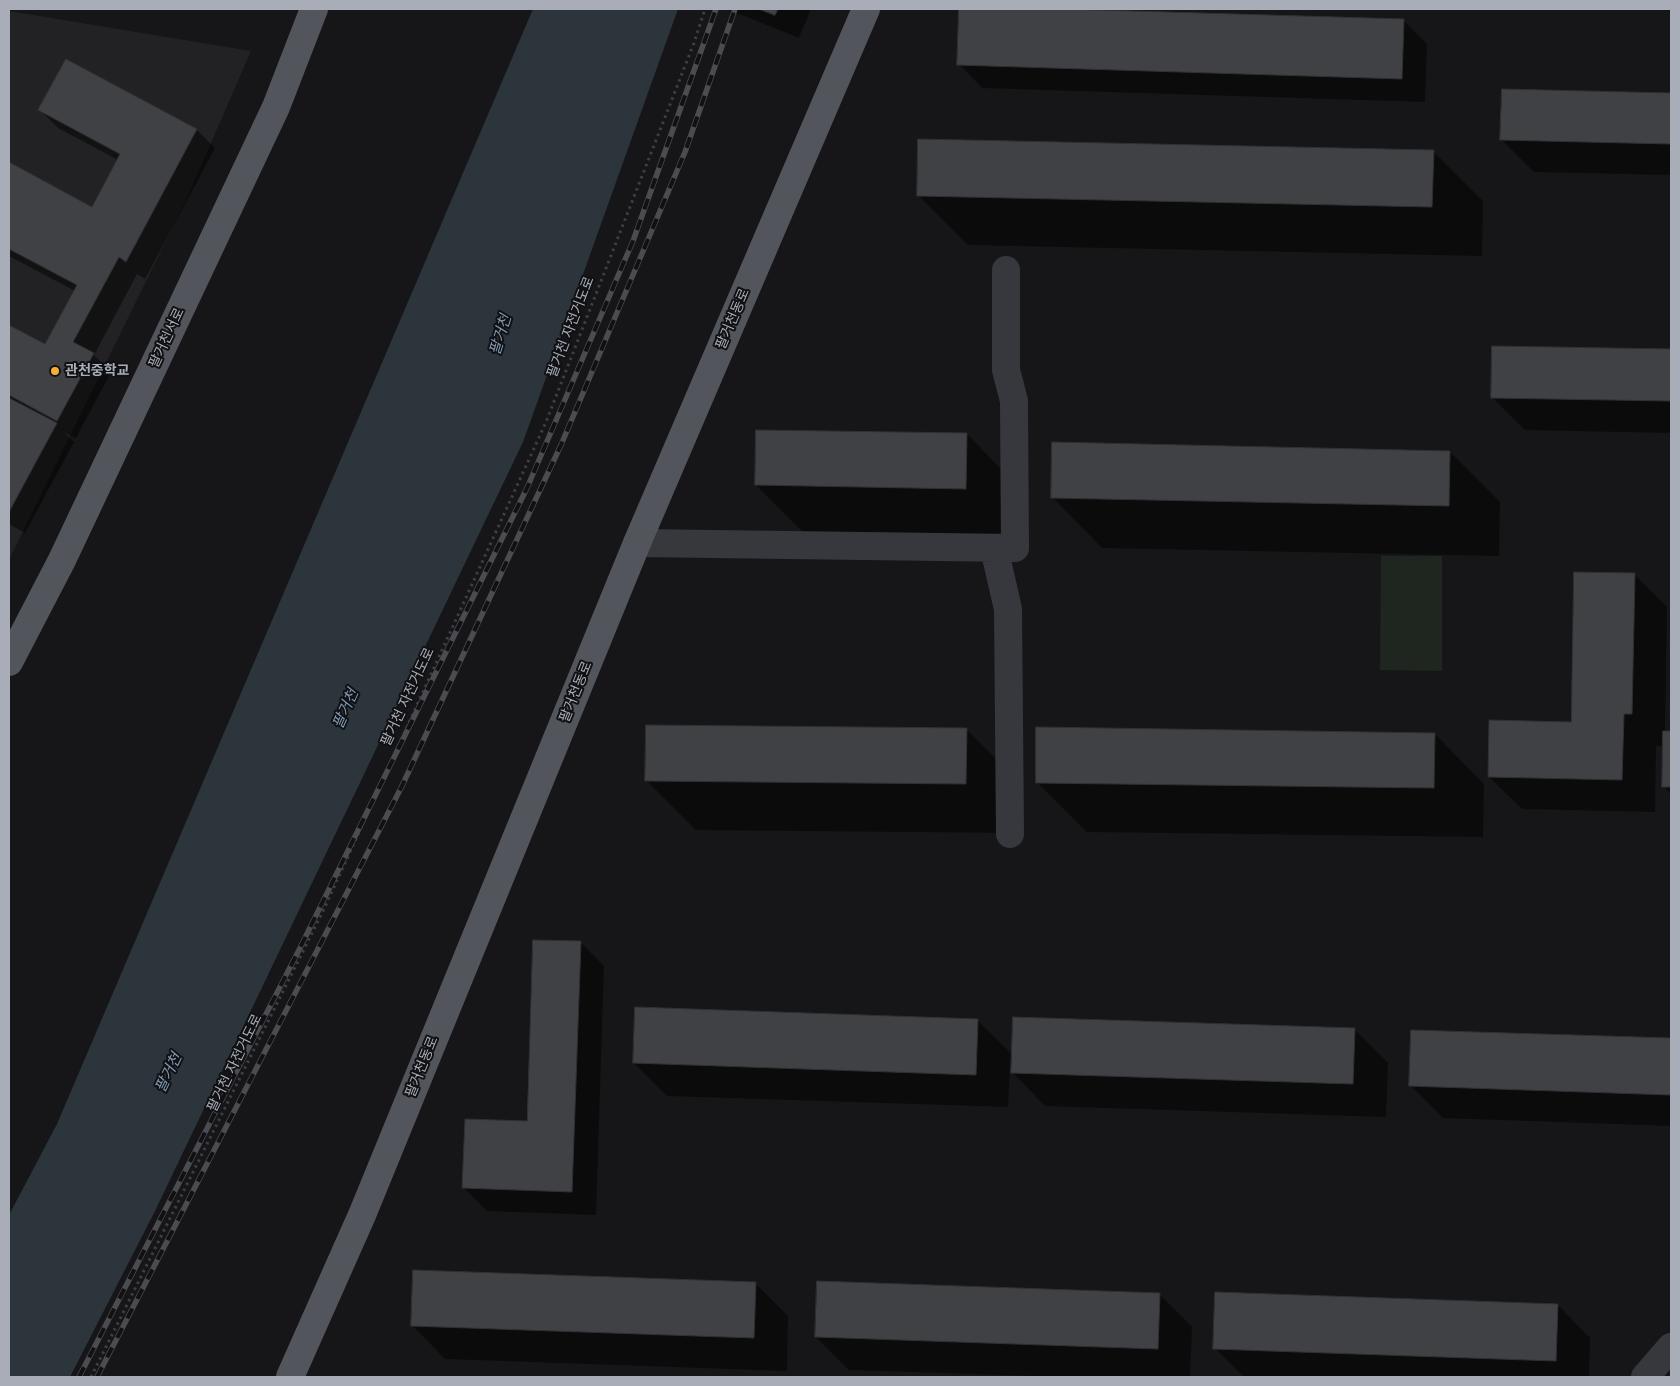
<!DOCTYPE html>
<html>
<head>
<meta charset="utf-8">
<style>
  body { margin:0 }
  #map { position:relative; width:1680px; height:1386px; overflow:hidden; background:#161618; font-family:"Open Sans",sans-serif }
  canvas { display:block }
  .frame { position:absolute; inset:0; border:10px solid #a8adb8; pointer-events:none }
</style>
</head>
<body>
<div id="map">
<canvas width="1680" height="1386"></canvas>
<div class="frame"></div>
</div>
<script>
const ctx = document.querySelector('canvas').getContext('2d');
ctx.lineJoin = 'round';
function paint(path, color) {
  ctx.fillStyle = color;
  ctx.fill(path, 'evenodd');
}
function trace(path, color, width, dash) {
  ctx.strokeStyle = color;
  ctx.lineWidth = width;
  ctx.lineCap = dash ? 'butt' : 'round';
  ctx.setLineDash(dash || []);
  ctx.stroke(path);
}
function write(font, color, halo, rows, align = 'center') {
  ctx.font = font + ' "Open Sans","Noto Sans KR",sans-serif';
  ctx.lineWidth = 4;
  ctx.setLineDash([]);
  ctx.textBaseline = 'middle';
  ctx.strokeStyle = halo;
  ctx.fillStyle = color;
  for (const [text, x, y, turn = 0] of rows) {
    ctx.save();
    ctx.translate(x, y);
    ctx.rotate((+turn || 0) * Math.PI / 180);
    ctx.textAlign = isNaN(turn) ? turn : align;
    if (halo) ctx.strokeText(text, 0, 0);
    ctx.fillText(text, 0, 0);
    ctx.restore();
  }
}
paint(new Path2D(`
  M9 11 251 51 188 196 9 560Z`), '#222225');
paint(new Path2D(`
  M1381 556H1442V671L1380 670Z`), '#1e261f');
paint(new Path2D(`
  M533 9H678L523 442 155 1211 70 1377H9V1215L57 1124Z`), '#2c353c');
paint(new Path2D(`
  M727 9H811L799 38Z
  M961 9H1026L1404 21 1427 44 1425 102 982 88 959 64Z
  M66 61 197 130 215 148 145 279 137 274 94 355 111 372 76 438 64 433 74 442 25 533 9 524V326L46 345 75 291 9 256V164L92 208 118 160 58 128 40 110Z
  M1503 90 1671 94V175L1534 172 1501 139Z
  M1433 151 1483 201 1482 256 968 245 918 195Z
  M1493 347 1671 350V433L1525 430 1492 397Z
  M967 434 1016 484V538L806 535 756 485Z
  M1450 452 1500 502 1499 556 1102 548 1053 498Z
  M1634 574 1667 607 1665 732H1671V794L1664 786V746H1656L1655 812 1522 809 1489 777 1572 723Z
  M966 729 1016 779 1015 833 696 830 646 780Z
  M1435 734 1484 784 1483 837 1087 832 1037 782Z
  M580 942 604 966 596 1215 487 1211 464 1188 528 1122Z
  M977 1020 1013 1055 1355 1030 1388 1063 1386 1117 1045 1106 1010 1070 1008 1107 667 1096 634 1063Z
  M1412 1031 1671 1039V1126L1443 1118 1410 1085Z
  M755 1283 788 1316 787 1371 445 1359 413 1326Z
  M1159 1294 1192 1327 1190 1377H1066L849 1370 816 1337Z
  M1558 1305 1590 1338 1589 1377H1244L1215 1348Z`), '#0007');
const building = new Path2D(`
  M759 9H778L775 15Z
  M959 9H1065L1404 19 1402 79 957 65Z
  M66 59 197 129 126 262 119 257 73 342 94 353 57 421 9 395V325L45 344 77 285 9 249V162L92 207 120 154 38 110Z
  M1502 89 1671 93V144L1500 140Z
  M918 139 1434 150 1432 207 917 196Z
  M1492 346 1671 349V401L1491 398Z
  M9 398 57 423 9 512Z
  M756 430 967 433 966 489 755 485Z
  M1052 442 1450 451 1449 506 1051 498Z
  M1574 572 1635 573 1632 714H1624L1622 780 1488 777 1489 720 1571 722Z
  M646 725 967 728 966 784 645 781Z
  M1036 727 1435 733 1434 788 1036 783Z
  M1663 731H1671V787H1662Z
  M533 940 581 941 572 1192 462 1188 465 1119 527 1121Z
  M635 1007 978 1019 976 1075 633 1063Z
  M1013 1017 1355 1028 1353 1084 1011 1073Z
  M1411 1030 1671 1038V1095L1409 1086Z
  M413 1270 756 1282 754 1338 411 1326Z
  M817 1281 1160 1293 1158 1349 815 1337Z
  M1215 1292 1558 1304 1556 1361 1213 1349Z`);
paint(building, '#404145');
trace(building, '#303034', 1);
trace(new Path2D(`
  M91 1377 324 909 546 422 694 43 705 9`), '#3d3f44', 3, [2.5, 4]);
trace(new Path2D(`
  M637 543 1015 548 1014 401 1006 370V270
  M994 548 1008 609 1010 834
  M1645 1377 1671 1347`), '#37383d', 28);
trace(new Path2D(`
  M9 662 62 560 276 107 314 9
  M290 1377 362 1215 637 543 866 9`), '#53555c', 28);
const rail = new Path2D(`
  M79 1377 298 952 527 488 633 241 716 9
  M97 1377 401 788 561 445 685 152 735 9`);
trace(rail, '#4a4c52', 5.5);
trace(rail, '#111113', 4, [11]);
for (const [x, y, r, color] of [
  [55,371,5,"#f2b134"]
]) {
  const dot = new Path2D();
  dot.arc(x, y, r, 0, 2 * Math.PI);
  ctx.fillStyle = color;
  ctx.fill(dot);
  trace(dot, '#111113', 2);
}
write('14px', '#a8adb8', '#111113', [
  ["팔거천동로",733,319,-67],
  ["팔거천 자전거도로",571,327,-69],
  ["팔거천서로",167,338,-65],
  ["팔거천동로",576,692,-68],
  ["팔거천 자전거도로",408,697,-65],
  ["팔거천 자전거도로",235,1063,-64],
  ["팔거천동로",422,1067,-68]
]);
write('bold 14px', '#a8adb8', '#111113', [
  ["관천중학교",65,371]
], 'left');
write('italic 15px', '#7f9bb3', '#111113', [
  ["팔거천",501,335,-73],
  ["팔거천",346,709,-66],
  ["팔거천",169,1073,-64]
]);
</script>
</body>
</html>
